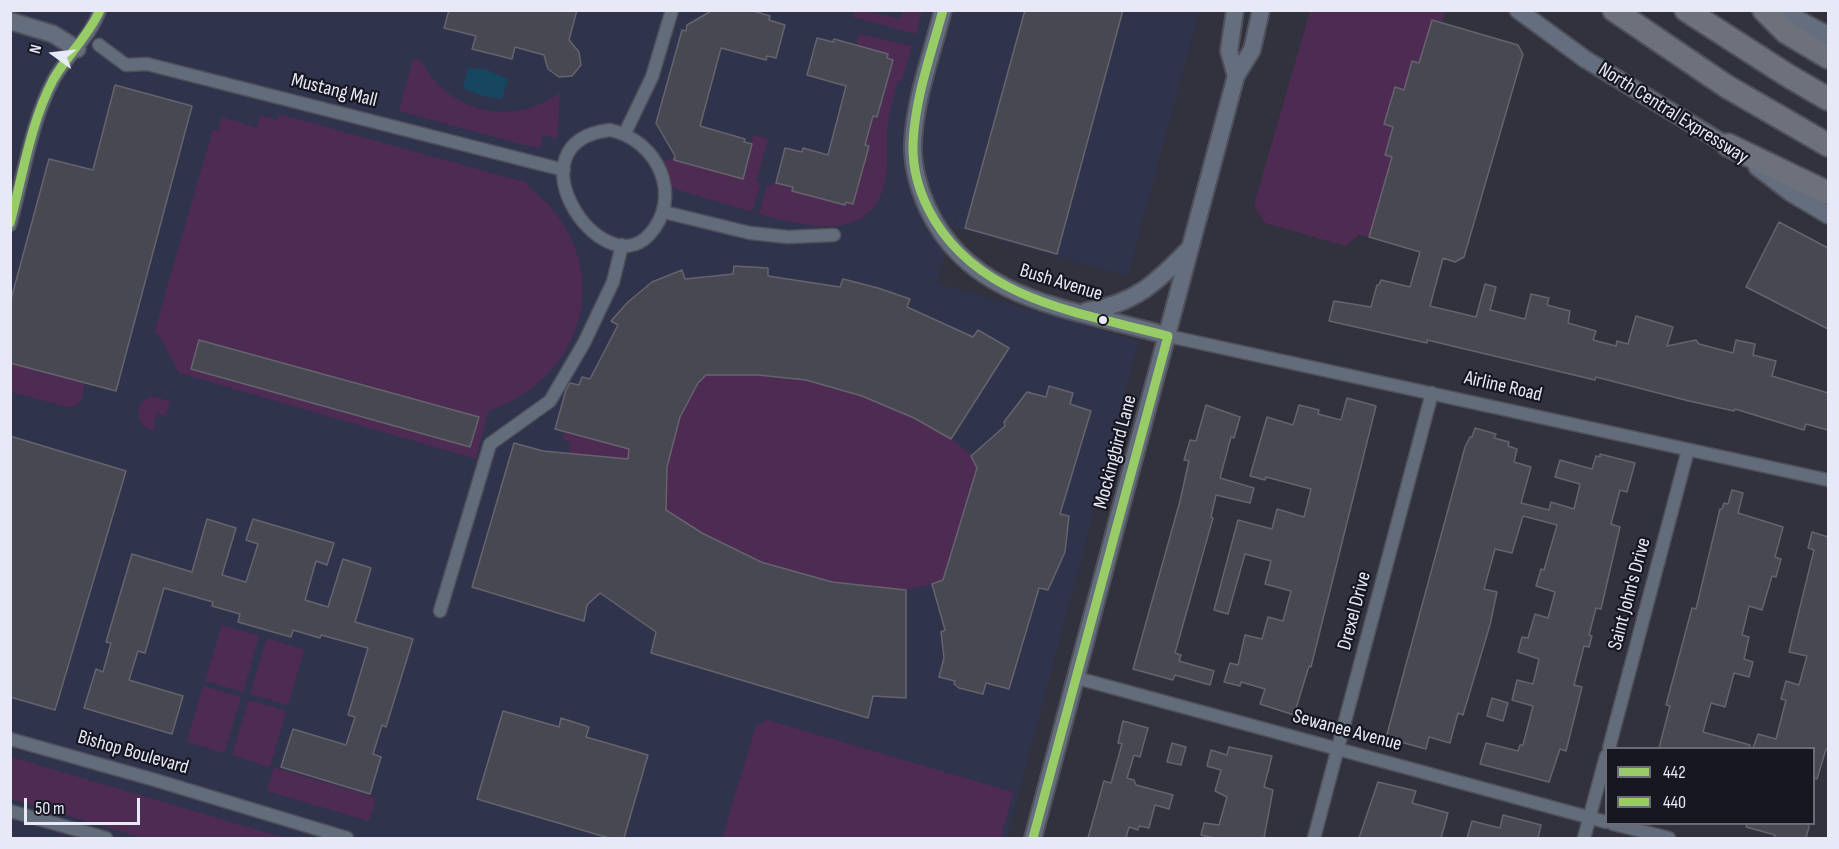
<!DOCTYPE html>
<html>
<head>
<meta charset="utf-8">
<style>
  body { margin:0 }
  #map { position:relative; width:1839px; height:849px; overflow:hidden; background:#31323d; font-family:"Sofia Sans Condensed",sans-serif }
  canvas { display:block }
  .frame { position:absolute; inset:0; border:12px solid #e7e9f7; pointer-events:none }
  .legend { position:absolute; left:1605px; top:747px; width:210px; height:78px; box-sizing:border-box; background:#161721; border:2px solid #6a6b77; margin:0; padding:8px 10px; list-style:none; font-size:18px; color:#e7e9f7 }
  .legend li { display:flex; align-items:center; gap:12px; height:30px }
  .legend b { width:30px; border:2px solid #6a6b77 }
  .north { position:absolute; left:24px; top:24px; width:60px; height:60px; -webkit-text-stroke:4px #161721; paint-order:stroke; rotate:285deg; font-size:16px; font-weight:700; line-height:24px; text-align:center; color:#e7e9f7 }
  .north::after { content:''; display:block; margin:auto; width:21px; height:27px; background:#e7e9f7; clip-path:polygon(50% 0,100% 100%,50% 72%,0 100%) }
  .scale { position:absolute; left:24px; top:798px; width:116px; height:27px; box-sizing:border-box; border:3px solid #e7e9f7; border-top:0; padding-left:8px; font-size:18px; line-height:21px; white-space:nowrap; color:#e7e9f7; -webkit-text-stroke:4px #161721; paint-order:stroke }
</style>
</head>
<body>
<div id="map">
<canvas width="1839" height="849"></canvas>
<div class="frame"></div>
<ul class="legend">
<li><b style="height:8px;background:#98cc67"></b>442</li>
<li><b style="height:8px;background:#98cc67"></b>440</li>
</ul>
<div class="north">N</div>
<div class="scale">50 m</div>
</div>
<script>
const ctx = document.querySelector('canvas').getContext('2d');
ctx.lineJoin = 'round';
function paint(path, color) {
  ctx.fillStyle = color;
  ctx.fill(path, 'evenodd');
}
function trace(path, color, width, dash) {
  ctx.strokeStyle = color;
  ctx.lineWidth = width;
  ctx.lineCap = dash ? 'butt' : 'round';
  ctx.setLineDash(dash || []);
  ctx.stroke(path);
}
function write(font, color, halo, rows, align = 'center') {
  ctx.font = font + ' "Sofia Sans Condensed",sans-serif';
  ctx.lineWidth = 4.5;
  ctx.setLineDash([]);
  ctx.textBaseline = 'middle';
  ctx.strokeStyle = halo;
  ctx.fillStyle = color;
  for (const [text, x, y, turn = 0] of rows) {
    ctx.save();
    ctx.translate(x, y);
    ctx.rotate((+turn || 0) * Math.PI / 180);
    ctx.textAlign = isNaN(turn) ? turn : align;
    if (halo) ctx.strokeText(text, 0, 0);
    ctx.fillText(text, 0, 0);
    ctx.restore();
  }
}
paint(new Path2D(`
  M10 11H1199L1128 276 954 228 960 202 937 283 1139 341 1007 838H11Z`), '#30334c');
paint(new Path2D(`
  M854 11H867L900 19 903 11H922L916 34 853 17Z
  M1310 11H1445L1442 22 1432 20 1419 63 1384 124 1393 127 1385 155 1392 157 1369 237 1359 235 1345 246 1265 223 1254 205Z
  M859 34 912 46 902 81 898 80C893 98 888 116 887 134 886 150 888 165 885 180 874 245 803 226 759 214L767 185 772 186 774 182 793 187 792 191 845 205 846 202 853 204 869 146 865 145 873 116 878 117 885 89 884 76 889 77 893 60 887 58 888 54 856 45Z
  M413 59 421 61C450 114 511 127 560 93L557 139 543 135 539 149 399 111Z
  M279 114 528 183 527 186C617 253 593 376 488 411L476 459 179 373 159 334 154 333 213 129 218 131 222 117 257 128 261 115 277 120Z
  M753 135 768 139 756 182 760 183 752 212 675 189 670 183 664 162 675 156 743 179Z
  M734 266 768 268V276L840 287 843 279 910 299 907 307 973 337 978 330 1009 348 952 439 971 455 1005 426 1004 422 1027 391 1045 397 1049 386 1073 393 1070 404 1091 411 1060 514 1069 516 1065 552 1048 590 1039 588 1009 689 986 683 983 694C964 689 957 682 939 677L941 669H945L941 632 945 630 931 584 906 590V698L873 697 868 718 651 653 656 632 600 593 587 605 584 621 472 587 514 443 543 451 569 453 570 442 563 440 565 430 555 429 568 382 578 386 582 377 590 379 618 325 611 321C634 295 650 283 682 270L685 279 733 274Z
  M11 363 85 383 80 403 71 408 11 392Z
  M151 396 170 401 166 416 157 413 153 431C139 426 137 418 140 404Z
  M222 625 259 636 243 692 205 681Z
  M267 638 304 650 288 705 250 694Z
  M203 686 241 697 224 753 187 742Z
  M249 700 286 711 270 767 232 755Z
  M767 720 1013 792 1001 838H722L756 726Z
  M11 757 285 838H143L11 799Z
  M274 767 376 798 369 821 267 791Z`), '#4e2b53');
paint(new Path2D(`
  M468 68 485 69 508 79 502 99 483 96 463 88Z`), '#174760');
const building = new Path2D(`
  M449 10H577L569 40 579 52 581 65 572 76 559 77 548 69 544 55 515 47 512 59 472 49 476 36 444 28Z
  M713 10H750L770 16 769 20 785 25 776 58 767 56 766 60 721 48 700 126 745 139 744 142 752 144 743 179 674 160 675 156 656 123 682 30 686 31 687 25Z
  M1025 10H1123L1057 254 965 228Z
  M1432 20 1518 45 1523 54 1464 257 1455 262 1443 258 1430 306 1476 317 1485 284 1496 287 1490 310 1525 319 1531 294 1549 298 1547 305 1570 311 1568 323 1596 331 1593 340 1616 346 1617 341 1628 344 1636 316 1673 327 1667 346 1696 340 1699 344 1733 353 1736 340 1755 344 1753 355 1776 361 1772 376 1828 393V430L1806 424 1804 430 1735 409 1734 411 1689 401 1596 377 1595 380 1427 340V343L1329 321 1334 301 1371 307 1377 285H1379L1381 280 1410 287 1420 252 1369 237 1392 157 1385 155 1393 127 1384 124 1395 87 1404 90 1412 61 1419 63Z
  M817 38 833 42 834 39 888 54 887 58 893 60 877 117 873 116 865 145 869 146 853 204 846 202 845 205 792 191 793 187 776 183 785 148 802 152 803 148 828 155 846 86 807 75Z
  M115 85 192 106 116 391 10 363V303L49 159 93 170Z
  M1779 222 1828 248V329L1746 287Z
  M734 266 768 268V276L840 287 843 279 878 288 910 299 907 307 973 337 978 330 1009 348 951 439 914 418 862 396 806 380 758 375H706L698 383 680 417 667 467 666 510 702 533 761 562 832 582 906 590V698L873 696 868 718 651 653 656 632 600 593 587 605 584 621 472 587 514 443 543 451 628 459 629 449 555 429 566 390 570 383 579 385 582 377 590 379 618 325 611 321 628 302 652 282 682 270 685 279 733 274Z
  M199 340 479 417 470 447 191 369Z
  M1049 386 1073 393 1070 404 1091 411 1060 514 1069 516 1065 552 1048 590 1039 588 1009 689 986 683 983 694 959 688 954 684 955 681 939 677 944 658 941 632 945 630 932 584 943 580 977 468 971 456 1005 426 1004 422 1027 392 1046 397Z
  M1347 398 1376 406 1311 667 1309 666 1294 715 1260 704 1265 689 1241 682 1240 686 1224 682 1230 663 1238 665 1245 635 1262 639 1268 617 1283 621 1291 591 1265 584 1271 561 1245 554 1228 614 1214 610 1238 520 1272 529 1277 509 1304 517 1311 489 1266 477 1265 480 1250 476 1267 417 1293 425 1299 405 1319 410 1318 414 1341 420Z
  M1206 405 1240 417 1234 438 1231 437 1220 478 1254 488 1250 503 1216 495 1211 517 1213 518 1175 653 1181 655 1179 661 1214 671 1210 685 1175 675 1173 680 1133 669 1180 501 1188 465 1189 461 1184 460 1190 440 1196 441Z
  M1475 428 1496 434 1494 438 1509 442 1508 446 1517 449 1514 462 1531 467 1521 503 1549 510 1551 502 1574 509 1580 484 1555 477 1560 460 1592 469 1596 456 1600 457V454L1635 463 1627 492 1620 490 1611 524 1620 527 1601 609 1596 608 1589 635 1592 636 1589 647 1584 646 1574 685 1582 687 1566 751 1560 749 1549 782 1480 764 1486 743 1518 751 1520 745H1523L1533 706 1512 700 1517 680 1533 684 1539 659 1518 652 1522 637 1528 638 1535 614 1548 618 1555 592 1536 586 1541 569 1544 570 1557 525 1523 516 1512 553 1495 549 1484 589 1497 592 1490 625 1463 715 1458 713 1450 743 1429 737 1426 749 1386 738 1465 447 1470 437H1472Z
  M10 436 126 471 55 710 10 697Z
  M1732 490 1743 493 1738 513 1783 527 1775 557 1781 559 1776 577 1772 576 1762 610 1749 606 1742 635 1749 637 1744 659 1753 662 1749 677 1734 673 1725 707 1711 703 1703 732 1750 745V748H1659L1670 706 1666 705 1692 608 1696 609 1720 509H1722L1724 503 1728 504Z
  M207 519 236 528 222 575 246 582 258 544 246 540 253 519 334 543 327 565 316 561 305 600 328 607 343 559 371 568 355 622 413 639 386 727 382 725 373 754 381 757 370 794 281 767 293 729 346 745 355 717 348 715 368 648 321 635 320 638 293 630 291 637 266 630 238 622 240 614 212 606 213 602 164 588 145 653 138 651 129 680 183 696 172 734 84 708 96 669 103 672 111 643 106 642 132 554 192 572Z
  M1812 532 1828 537V750L1826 749 1817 779 1814 778V748H1753L1758 734 1776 739 1786 700 1781 699 1786 681 1799 685 1807 656 1789 652 1814 550 1808 548Z
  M1492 698 1508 703 1503 721 1487 716Z
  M503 711 559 727 561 718 589 727 586 737 648 755 624 838H609L477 799Z
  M1123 721 1148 728 1140 757 1134 755 1127 778 1134 780 1136 785 1173 795 1169 809 1155 805 1149 828 1139 826 1138 830 1129 827 1126 838H1088L1104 781 1111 783 1122 744 1118 743Z
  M1172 743 1186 747 1181 765 1167 762Z
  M1229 747 1272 756 1264 787 1273 790 1264 838H1214L1201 835 1204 823 1219 825 1227 797 1215 791 1221 770 1207 766 1211 750 1227 755Z
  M1378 782 1416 791 1412 803 1448 813 1441 838H1359Z
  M1503 815 1541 825 1538 838H1467L1472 821 1500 828Z
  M1747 824H1808L1809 827 1806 838H1774L1775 835 1746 827Z`);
paint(building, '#484852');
trace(building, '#65646d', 1.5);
const street = new Path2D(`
  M99 45 126 65 147 64 564 170
  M610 130C658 140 684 197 649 235 601 286 506 142 610 130Z
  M625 133 652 77 672 10
  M664 212 750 233 788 237 834 235
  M10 225C23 179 31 121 54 79 68 54 90 38 100 10
  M1168 336 1828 480
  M440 611 490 444 550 401 584 343 613 282 622 245
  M1077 678 1606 822
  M10 739 155 780 347 838
  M1609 748 1688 450
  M10 811 106 838
  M1613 824 1669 838
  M1314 838 1432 393
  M1584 838 1606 756`);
const secondary = new Path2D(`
  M943 10C932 54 915 98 913 143 912 165 919 190 928 209 972 304 1078 309 1168 336
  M1235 10 1229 51 1236 76
  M1518 10 1585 59 1736 151
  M1781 10 1828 35
  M10 21 53 34 77 49
  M1757 167 1791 193 1828 215
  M1087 311C1135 304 1157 282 1190 248
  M1033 838 1236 76 1252 50 1261 10`);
const highway = new Path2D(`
  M1614 10 1726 86 1828 145
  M1686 10 1787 75 1828 99
  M1764 10 1786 32 1828 57
  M1728 145 1828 193`);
trace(street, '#4f505a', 15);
trace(secondary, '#4f505a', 20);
trace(highway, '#4f505a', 26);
trace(street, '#636c7a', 12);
trace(secondary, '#656e7e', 16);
trace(highway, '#6c717b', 22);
trace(new Path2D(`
  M943 10C931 54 915 98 913 143 912 171 921 198 935 221 985 302 1083 313 1168 336L1033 838`), '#98cc67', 9);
trace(new Path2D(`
  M10 223C23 175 30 124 53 80 67 55 88 37 100 10`), '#98cc67', 9);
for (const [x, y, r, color] of [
  [1103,320,5,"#e7e9f7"]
]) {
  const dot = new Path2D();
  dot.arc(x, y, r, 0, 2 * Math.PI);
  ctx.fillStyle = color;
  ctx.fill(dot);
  trace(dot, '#161721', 2);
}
write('20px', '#e7e9f7', '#161721', [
  ["Mustang Mall",334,91,14],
  ["North Central Expressway",1673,114,32],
  ["Bush Avenue",1061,283,17],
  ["Airline Road",1503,387,13],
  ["Mockingbird Lane",1116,452,-75],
  ["Saint John's Drive",1630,594,-75],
  ["Drexel Drive",1355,611,-75],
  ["Sewanee Avenue",1347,731,15],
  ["Bishop Boulevard",133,753,16]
]);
</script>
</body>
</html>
